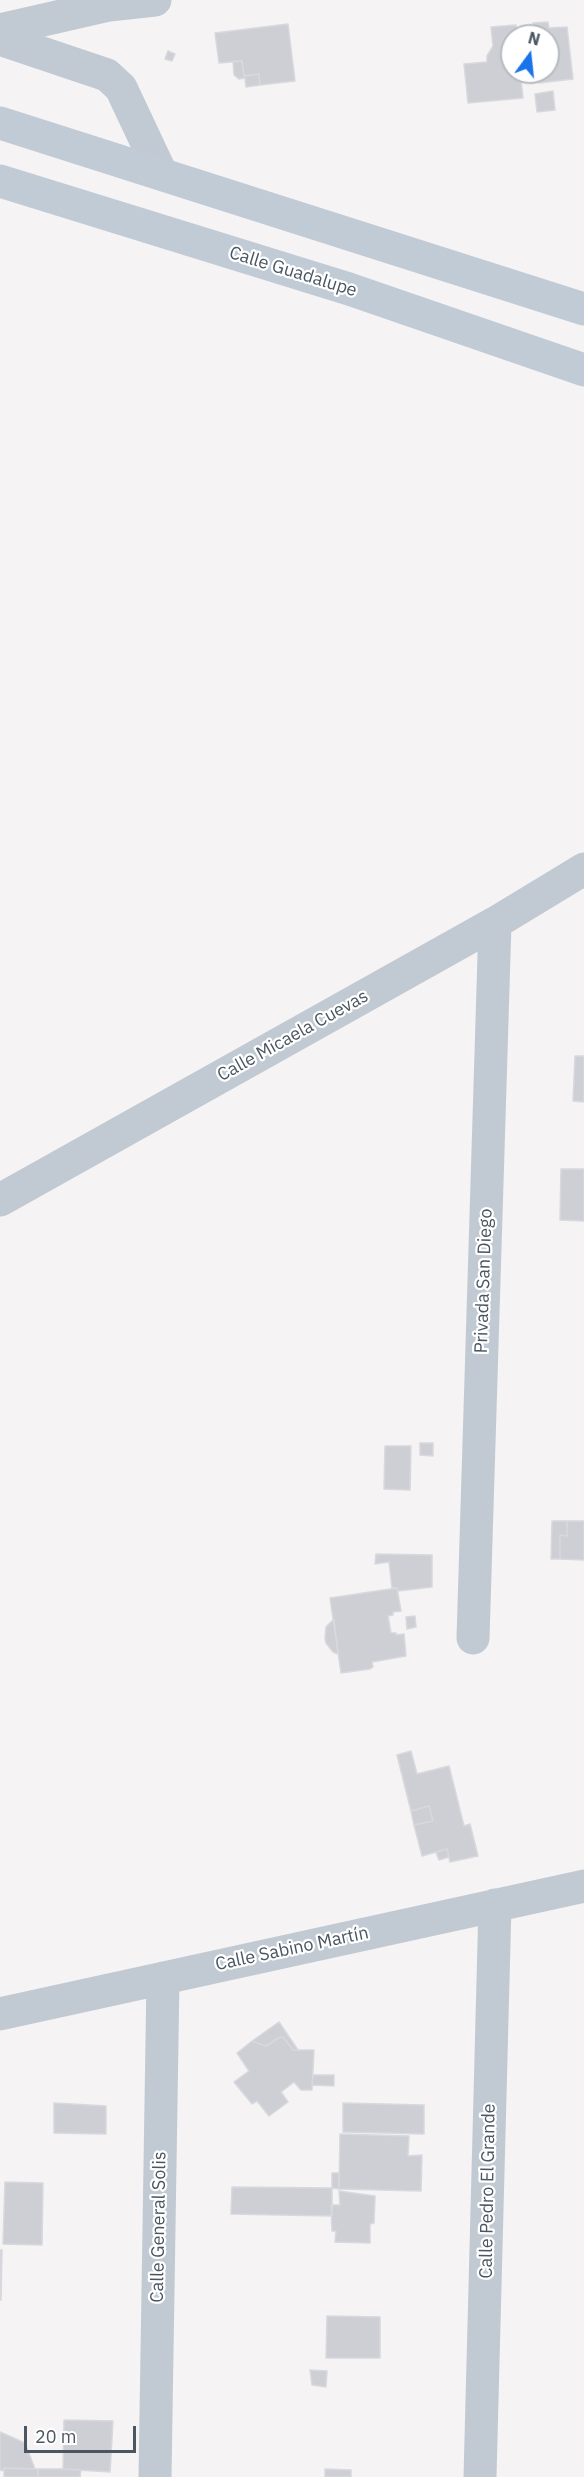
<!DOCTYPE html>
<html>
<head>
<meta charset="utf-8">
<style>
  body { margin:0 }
  #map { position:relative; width:584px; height:2477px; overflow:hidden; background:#f5f3f3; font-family:"IBM Plex Sans",sans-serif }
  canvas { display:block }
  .north { position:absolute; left:500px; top:24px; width:60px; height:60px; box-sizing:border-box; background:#fff; border:2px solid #b7bbc0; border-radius:50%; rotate:15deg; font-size:16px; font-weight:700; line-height:24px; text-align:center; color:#4a5661 }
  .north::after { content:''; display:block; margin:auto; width:21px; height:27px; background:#1a73e8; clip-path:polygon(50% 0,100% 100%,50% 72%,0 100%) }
  .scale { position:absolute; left:24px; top:2426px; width:112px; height:27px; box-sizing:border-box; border:3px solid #4a5661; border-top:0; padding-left:8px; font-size:18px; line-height:21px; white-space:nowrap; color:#4a5661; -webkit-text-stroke:4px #fff; paint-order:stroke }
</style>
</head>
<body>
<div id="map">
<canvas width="584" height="2477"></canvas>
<div class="north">N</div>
<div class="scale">20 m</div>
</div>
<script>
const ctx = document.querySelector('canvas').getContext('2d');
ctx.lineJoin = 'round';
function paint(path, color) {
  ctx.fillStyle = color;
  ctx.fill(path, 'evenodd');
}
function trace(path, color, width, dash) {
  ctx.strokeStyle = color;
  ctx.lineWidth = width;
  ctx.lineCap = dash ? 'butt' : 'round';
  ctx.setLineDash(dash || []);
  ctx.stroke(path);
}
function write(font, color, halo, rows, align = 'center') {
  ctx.font = font + ' "IBM Plex Sans",sans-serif';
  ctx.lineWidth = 4.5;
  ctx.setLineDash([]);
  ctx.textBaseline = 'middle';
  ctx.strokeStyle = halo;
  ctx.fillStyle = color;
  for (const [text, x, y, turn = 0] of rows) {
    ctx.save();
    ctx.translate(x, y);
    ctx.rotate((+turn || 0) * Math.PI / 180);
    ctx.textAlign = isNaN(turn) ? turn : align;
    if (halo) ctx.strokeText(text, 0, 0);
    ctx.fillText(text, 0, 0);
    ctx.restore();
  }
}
const building = new Path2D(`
  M548 22 549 28 567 27 573 79 539 83 538 72H548V36H534L533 23Z
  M288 24 295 81 260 85 259 74 244 76 242 61 219 63 215 33Z
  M516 25 517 36H512V72H520L523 98 468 103 464 64 487 62V56L493 46 491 27Z
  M168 51 175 54 172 61 165 59Z
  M233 61H242L244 76 259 74 260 85 246 87 245 78 239 79 234 75Z
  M553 91 555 110 537 112 535 94Z
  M575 1056H584V1102L573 1101Z
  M561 1169H584V1221L560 1220Z
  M420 1443H433V1456L420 1455Z
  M385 1446H411L410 1490 384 1489Z
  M552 1521H567V1536L560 1535V1559H551Z
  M567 1521H584V1560L560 1559V1535L567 1536Z
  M376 1554 432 1555V1587L398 1591 397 1588H392L389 1562 375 1564Z
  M397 1588 401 1611 393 1612V1615L388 1616 391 1633H396V1635L404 1634 406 1656 372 1662 373 1667 370 1669 341 1673 330 1598Z
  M415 1616 416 1627 407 1629 406 1617Z
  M334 1619 338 1654 333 1652 326 1643 325 1638 326 1627Z
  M411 1751 417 1774 449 1766 464 1826 470 1824 478 1856 450 1862 447 1849 422 1856 414 1825 433 1821 429 1806 411 1811 397 1755Z
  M429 1806 433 1821 414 1825 411 1811Z
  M447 1849 449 1857 439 1860 436 1852Z
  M279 2022 298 2050H293L284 2038 280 2037 266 2046 252 2041Z
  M280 2037 284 2038 293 2050H314L312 2090H301L294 2082 281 2092 288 2102 269 2116 257 2101 252 2104 234 2082 249 2071 237 2053 252 2041 266 2046Z
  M313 2075H334V2086L312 2085Z
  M54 2103 106 2106V2134L54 2133Z
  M343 2103 424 2105V2134L343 2132Z
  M340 2134 409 2136 408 2156 422 2155 421 2191 339 2189Z
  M332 2173H339V2189L332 2188Z
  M5 2182 43 2183 42 2245 3 2244Z
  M232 2187 332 2188V2216L231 2214Z
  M339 2191 375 2196 374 2223 370 2224V2243L335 2242 336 2231H332L331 2205H340Z
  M0 2250H2L1 2300H0Z
  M327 2316 380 2317V2358H326Z
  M310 2370 327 2371 326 2387 312 2385Z
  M64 2420 113 2421 110 2472 63 2469Z
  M0 2432 25 2443 35 2469 4 2468V2471L0 2470Z
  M4 2468 38 2469V2477H4Z
  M38 2469H63L81 2470 80 2477H38Z
  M325 2469 351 2470V2477H325Z`);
paint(building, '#cdcfd5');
trace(building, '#d7d9de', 1.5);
trace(new Path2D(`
  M0 30 109 5 155 0
  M0 39 107 75 121 88 161 173
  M0 1200 495 923 584 869
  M473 1638 495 923
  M0 2014 584 1886
  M155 2477 163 1978
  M480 2477 495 1905`), '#c1cad2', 33);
trace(new Path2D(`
  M0 123 584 309
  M0 181 349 289 584 370`), '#c1cbd6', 33);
write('18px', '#4a5661', '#fff', [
  ["Calle Guadalupe",293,272,17],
  ["Calle Micaela Cuevas",293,1036,-29],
  ["Privada San Diego",484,1281,-88],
  ["Calle Sabino Martín",292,1949,-12],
  ["Calle Pedro El Grande",488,2191,-89],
  ["Calle General Solis",159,2227,-89]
]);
</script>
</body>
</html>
